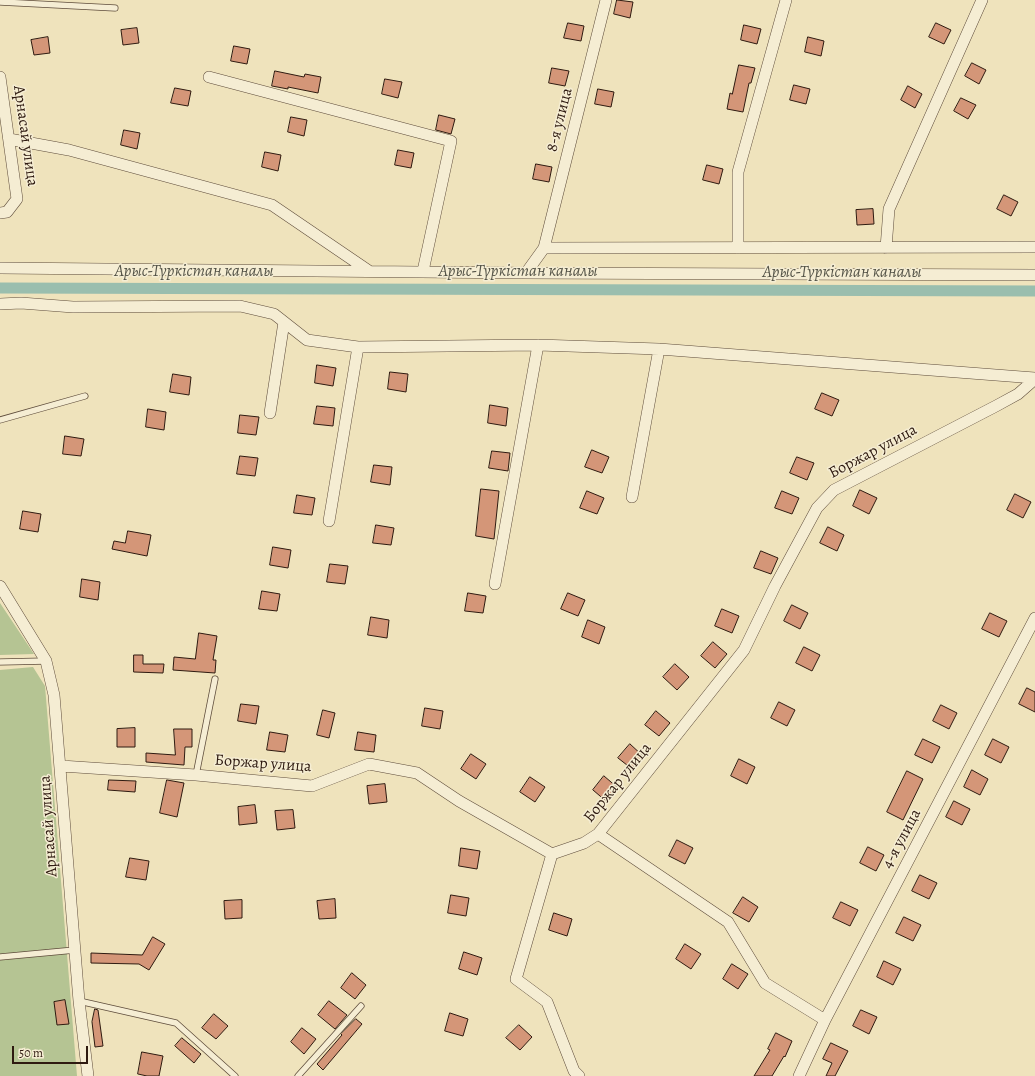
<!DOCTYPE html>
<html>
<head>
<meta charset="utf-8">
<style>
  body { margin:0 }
  #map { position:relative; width:1035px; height:1076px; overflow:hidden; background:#efe3bc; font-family:Alegreya,serif }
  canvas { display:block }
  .scale { position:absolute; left:12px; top:1046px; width:76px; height:18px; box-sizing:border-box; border:2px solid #2e1a10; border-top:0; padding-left:5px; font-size:12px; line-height:14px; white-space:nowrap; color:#2e1a10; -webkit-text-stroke:3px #f5edd3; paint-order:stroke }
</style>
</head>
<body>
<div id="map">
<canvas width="1035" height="1076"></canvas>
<div class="scale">50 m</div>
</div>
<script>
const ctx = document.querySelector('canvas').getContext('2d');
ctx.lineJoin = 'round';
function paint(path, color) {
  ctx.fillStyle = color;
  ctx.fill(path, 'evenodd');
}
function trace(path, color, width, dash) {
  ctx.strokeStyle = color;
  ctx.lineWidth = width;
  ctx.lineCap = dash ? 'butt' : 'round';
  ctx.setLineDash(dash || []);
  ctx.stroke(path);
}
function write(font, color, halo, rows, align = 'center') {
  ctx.font = font + ' Alegreya,serif';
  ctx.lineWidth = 3;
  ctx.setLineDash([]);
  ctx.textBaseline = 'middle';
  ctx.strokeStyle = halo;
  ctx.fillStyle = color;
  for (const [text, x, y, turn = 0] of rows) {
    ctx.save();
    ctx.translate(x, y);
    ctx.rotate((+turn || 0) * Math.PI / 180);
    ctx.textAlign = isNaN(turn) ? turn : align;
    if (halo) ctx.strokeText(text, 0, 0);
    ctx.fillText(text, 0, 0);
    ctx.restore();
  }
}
paint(new Path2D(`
  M0 603 34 654 0 655Z
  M33 667 45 686 77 1076H0V670Z`), '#b5c493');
trace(new Path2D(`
  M0 288 1035 291`), '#9abeae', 11);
const building = new Path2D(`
  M617 0 633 2 630 18 614 14Z
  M568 23 584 26 581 41 564 38Z
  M936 23 951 30 944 44 929 37Z
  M744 25 761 29 757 44 741 40Z
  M137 28 139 43 123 45 121 30Z
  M48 37 50 53 34 55 31 40Z
  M808 37 824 41 821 56 805 52Z
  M234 46 250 49 247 64 231 61Z
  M972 63 986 70 979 84 965 76Z
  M739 65 755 68 751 83H749L743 112 727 109 730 93 732 94Z
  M552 68 569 71 565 86 549 83Z
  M275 71 304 77 305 74 321 77 318 93 288 87V89L272 86Z
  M385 79 402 82 398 98 382 94Z
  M794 85 810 89 806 104 790 100Z
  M908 86 922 94 915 108 901 100Z
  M175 88 191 91 188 106 171 103Z
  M598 89 614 92 611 107 595 104Z
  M961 98 976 105 968 119 954 111Z
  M439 115 455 119 451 134 436 130Z
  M291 117 307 120 304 136 288 132Z
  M124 130 140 133 137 149 121 145Z
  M398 150 414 153 411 168 395 165Z
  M265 152 281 155 278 171 262 167Z
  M536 164 552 167 549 182 533 179Z
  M707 165 723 169 719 184 703 180Z
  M1004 195 1018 202 1011 216 997 209Z
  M873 209 874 224 857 225 856 210Z
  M317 365 336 368 333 386 315 383Z
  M390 372 408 374 406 392 388 389Z
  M173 374 191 377 189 395 170 392Z
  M822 393 839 400 832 416 815 409Z
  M490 405 508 408 506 426 488 423Z
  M317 406 335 408 333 426 314 424Z
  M148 409 166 412 164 430 146 427Z
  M240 415 259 417 256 435 238 433Z
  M65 436 84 439 81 456 63 454Z
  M592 450 609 457 602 473 585 467Z
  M492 451 510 453 508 471 489 468Z
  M240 456 258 458 255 476 237 474Z
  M797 457 814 463 807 480 790 473Z
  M374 465 392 467 390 485 371 482Z
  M481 489 499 491 494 539 476 536Z
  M860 490 877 498 869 514 853 506Z
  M587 491 604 498 597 514 580 508Z
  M782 491 799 498 792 514 775 508Z
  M1015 494 1031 502 1023 518 1007 510Z
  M297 495 315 498 312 515 294 513Z
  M23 511 41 514 38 532 20 529Z
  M376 525 394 528 391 545 373 543Z
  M828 527 844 535 837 551 820 543Z
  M128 531 151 535 147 556 112 549 114 541 125 543Z
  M273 547 291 550 288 568 270 565Z
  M761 551 778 558 771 574 754 568Z
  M330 564 348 566 345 584 327 582Z
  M82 579 100 582 98 600 80 597Z
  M262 591 280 594 277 611 259 609Z
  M468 593 486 596 483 613 465 611Z
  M568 593 585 600 578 616 561 609Z
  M792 605 808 613 800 629 784 621Z
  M722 609 739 616 732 633 715 626Z
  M990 613 1007 621 999 637 982 629Z
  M371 617 389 620 387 638 368 635Z
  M588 620 605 627 599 644 582 637Z
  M199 633 217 636 213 660H216L215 673 173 670 174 657 195 659Z
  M713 642 727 654 715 668 701 656Z
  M804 647 820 655 812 671 796 663Z
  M134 655H143V664H164L163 673 134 672Z
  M675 664 689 677 677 690 663 677Z
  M1027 688 1035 692V712L1019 704Z
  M779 702 795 710 787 726 771 718Z
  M241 704 259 706 256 724 238 721Z
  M941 705 957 713 949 729 933 721Z
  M425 708 443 711 440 729 422 726Z
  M323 710 335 713 329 738 317 735Z
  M656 711 670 723 659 736 645 725Z
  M135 728V747H117V729Z
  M174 729H192V747H185L184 765 146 762V753L175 755Z
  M270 732 288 735 285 752 267 750Z
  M358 732 376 735 374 752 355 750Z
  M923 739 940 747 932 763 915 755Z
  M993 739 1009 747 1001 763 985 755Z
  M630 744 643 756 632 769 618 758Z
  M471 754 486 764 476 779 461 769Z
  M739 759 755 767 747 784 731 776Z
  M972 770 988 779 980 795 964 787Z
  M907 771 923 779 903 820 887 812Z
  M604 776 618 788 607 802 593 790Z
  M530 777 545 787 535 802 520 792Z
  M109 780 136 781 135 792 108 790Z
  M167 780 184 783 177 817 160 813Z
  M385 784 387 802 369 804 367 786Z
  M954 801 970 809 962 825 946 817Z
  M255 805 257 823 239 825 238 807Z
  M293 810 295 828 277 830 275 811Z
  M677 840 693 848 685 864 669 856Z
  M868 847 884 855 876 871 860 863Z
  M461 848 480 851 477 869 459 866Z
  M130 858 149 861 146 880 126 877Z
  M920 875 937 883 929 899 912 891Z
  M451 895 469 898 466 916 448 913Z
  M743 897 758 907 749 922 733 913Z
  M335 899 336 918 319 919 317 901Z
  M242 900V918L225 919 224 901Z
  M841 902 858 910 850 926 833 918Z
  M554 913 572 919 567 936 549 930Z
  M904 917 921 925 913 941 896 933Z
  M153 937 165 944 149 970 139 964 91 963V953L142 955Z
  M685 944 701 954 691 969 676 959Z
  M464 952 482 958 477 975 459 969Z
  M884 961 901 969 893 985 877 977Z
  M732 964 748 974 738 989 723 979Z
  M352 973 366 985 355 999 341 988Z
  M65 1000 69 1024 57 1025 54 1002Z
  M329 1001 347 1015 335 1029 318 1015Z
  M95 1009 98 1010 103 1046 95 1047 92 1022Z
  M861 1010 877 1017 869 1034 853 1026Z
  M450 1013 468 1019 463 1036 445 1031Z
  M214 1014 228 1026 216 1039 202 1028Z
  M356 1019 362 1024 323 1070 317 1064 342 1035 341 1034Z
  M519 1025 532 1037 520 1050 506 1038Z
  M302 1028 316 1039 304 1054 291 1042Z
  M776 1033 792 1041 785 1057 784 1056 772 1076H754L770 1050 768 1049Z
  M182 1038 201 1054 194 1063 175 1046Z
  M831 1043 848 1051 835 1076H826L832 1063 823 1059Z
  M142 1052 163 1056 159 1076H147L138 1074Z`);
paint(building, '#d49678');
trace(building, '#2e1a10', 1);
const lane = new Path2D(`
  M0 2 115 8
  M0 420 85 396
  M0 662 46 661
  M196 775 215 679
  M0 957 75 950
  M79 1001 176 1023 235 1076
  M298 1076 361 1006`);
const street = new Path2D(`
  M0 77 17 199 7 212 0 213
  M209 77 451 141 423 271
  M9 139 69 150 272 205 369 271
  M544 248 1035 247
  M738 248V172L786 0
  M886 248 889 209 982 0
  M0 268 526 273 544 248 606 0
  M526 273 1035 275
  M0 304 21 303 73 307 240 306 274 314 307 340 358 347 538 345 659 349 1035 378
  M270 413 284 322
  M632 497 659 349
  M329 521 358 347
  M495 584 538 345
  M0 586 46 661 54 695 79 1001 88 1076
  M61 766 196 775 312 786 369 764 417 773 459 801 552 854 584 843 598 834 744 650 775 586 817 508 834 490 996 406 1018 394 1035 379
  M598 834 728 922 765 983 825 1020
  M552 854 516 979 547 1002 574 1071 579 1076
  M799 1076 825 1020 1035 618`);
trace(lane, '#5e4c3b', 7);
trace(street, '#5e4c3b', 12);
trace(lane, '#f5edd3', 5.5);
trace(street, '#f5edd3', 11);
write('16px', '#2e1a10', '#f5edd3', [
  ["8-я улица",560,120,-76],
  ["Арнасай улица",25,136,82],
  ["Боржар улица",873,452,-28],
  ["Боржар улица",263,764,4],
  ["Боржар улица",618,783,-51],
  ["Арнасай улица",49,826,-94],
  ["4-я улица",902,839,-62]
]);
write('italic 17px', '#545347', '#f5edd3', [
  ["Арыс-Түркістан каналы",194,272],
  ["Арыс-Түркістан каналы",518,272],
  ["Арыс-Түркістан каналы",842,273]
]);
</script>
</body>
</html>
